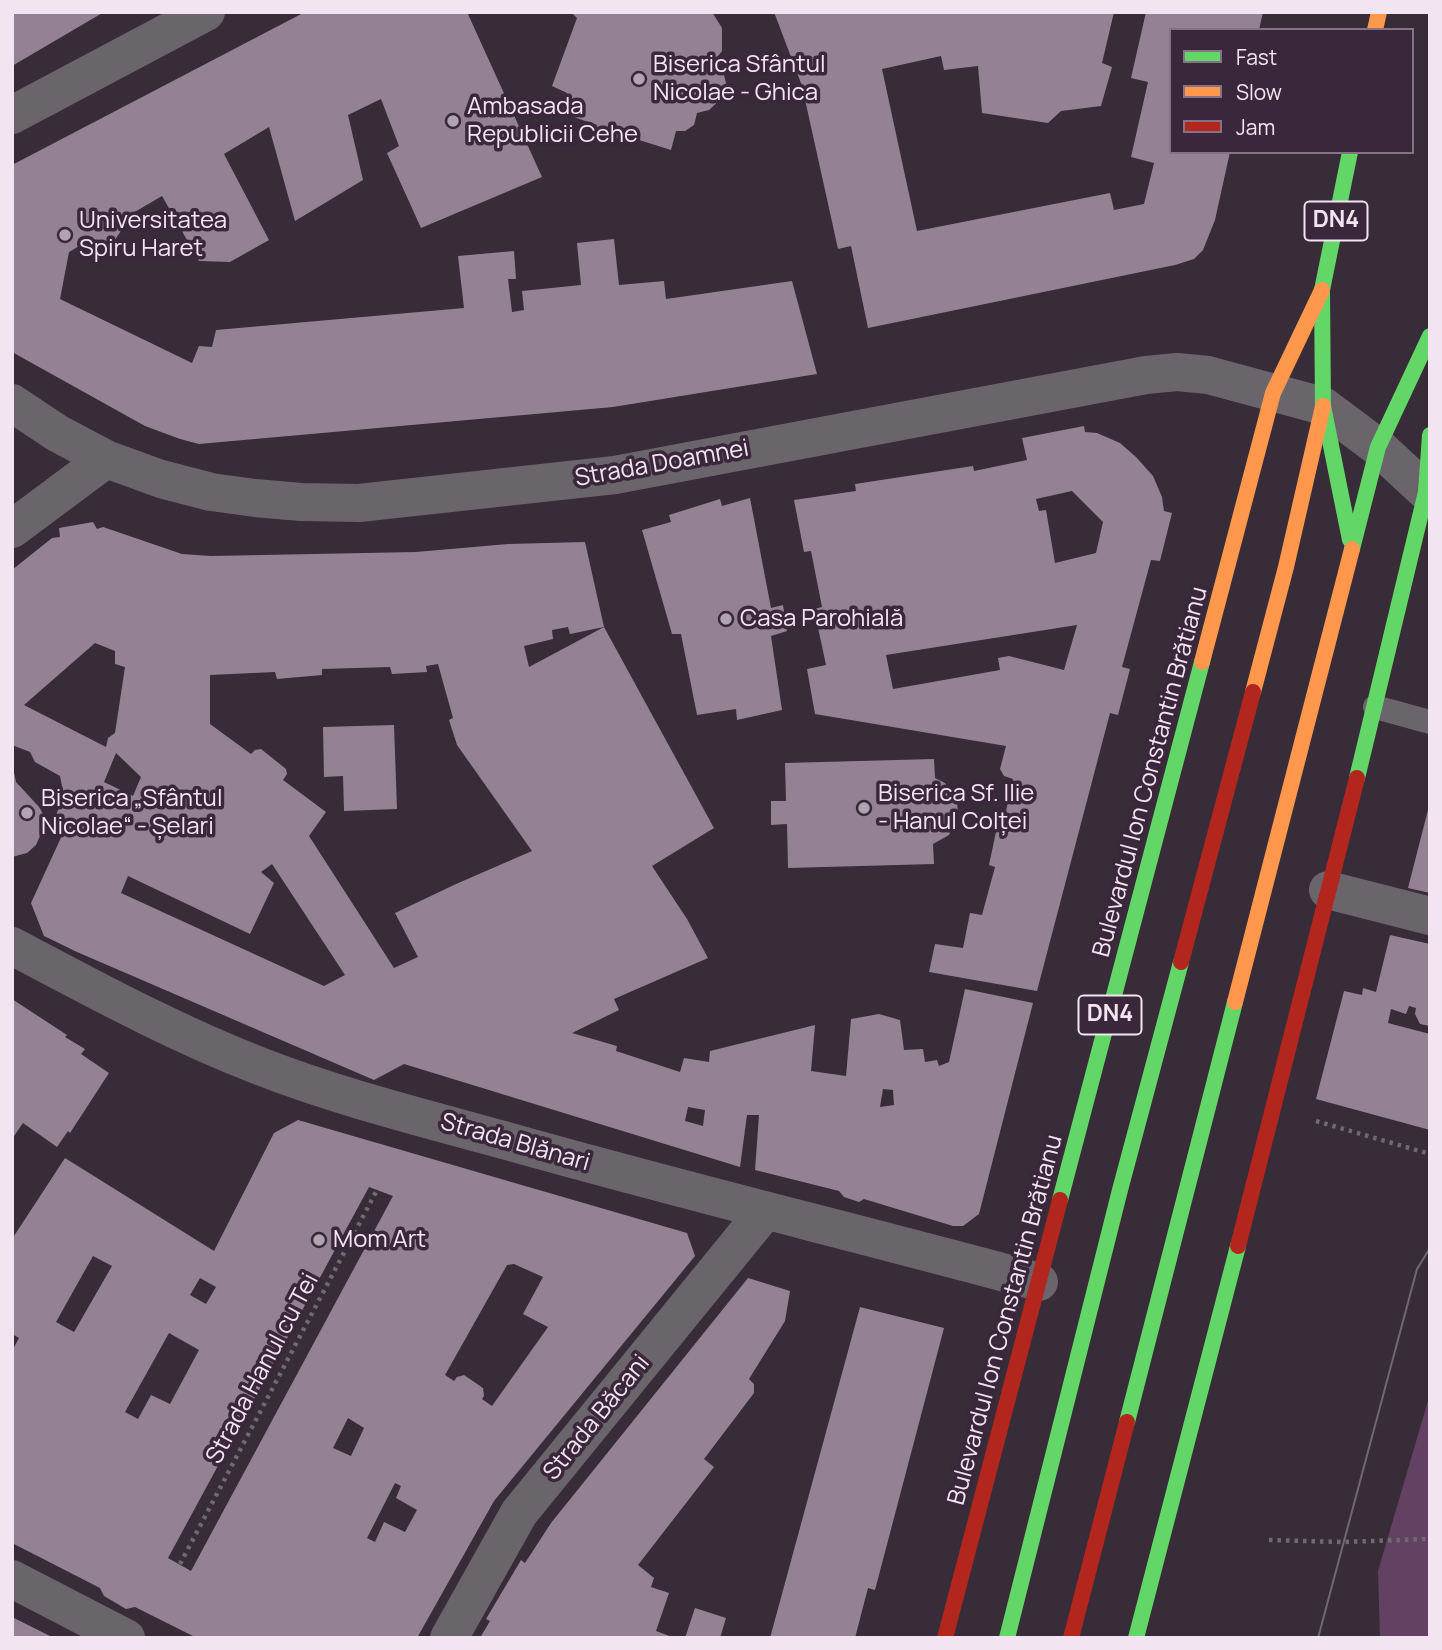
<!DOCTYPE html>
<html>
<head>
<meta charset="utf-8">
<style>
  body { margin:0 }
  #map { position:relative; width:1442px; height:1650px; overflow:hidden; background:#372c37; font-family:Manrope,sans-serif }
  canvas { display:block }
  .frame { position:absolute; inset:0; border:14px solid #f2e5f1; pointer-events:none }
  .legend { position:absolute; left:1169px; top:28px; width:245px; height:126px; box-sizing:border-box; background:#3b273b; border:2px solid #847384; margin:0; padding:9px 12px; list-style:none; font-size:21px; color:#f2e5f1 }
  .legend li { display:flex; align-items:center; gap:14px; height:35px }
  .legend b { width:35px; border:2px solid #847384 }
</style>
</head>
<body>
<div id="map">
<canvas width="1442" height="1650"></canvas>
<div class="frame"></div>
<ul class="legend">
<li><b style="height:9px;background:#63d668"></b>Fast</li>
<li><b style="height:9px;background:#ff974d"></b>Slow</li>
<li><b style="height:9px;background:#b3261e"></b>Jam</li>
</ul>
</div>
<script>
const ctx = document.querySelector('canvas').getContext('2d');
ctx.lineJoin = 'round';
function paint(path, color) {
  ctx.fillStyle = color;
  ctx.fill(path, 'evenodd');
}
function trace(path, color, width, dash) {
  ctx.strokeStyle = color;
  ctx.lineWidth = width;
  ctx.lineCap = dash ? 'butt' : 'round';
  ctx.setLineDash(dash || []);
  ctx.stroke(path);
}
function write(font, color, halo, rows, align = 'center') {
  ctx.font = font + ' Manrope,sans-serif';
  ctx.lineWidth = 7;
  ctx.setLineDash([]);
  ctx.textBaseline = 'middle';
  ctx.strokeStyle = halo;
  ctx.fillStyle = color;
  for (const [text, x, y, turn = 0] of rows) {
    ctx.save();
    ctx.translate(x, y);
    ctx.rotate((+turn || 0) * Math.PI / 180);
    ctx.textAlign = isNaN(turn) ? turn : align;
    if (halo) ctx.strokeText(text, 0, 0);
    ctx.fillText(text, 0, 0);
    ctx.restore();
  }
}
paint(new Path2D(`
  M1430 1394V1638H1380L1378 1571Z`), '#634162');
paint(new Path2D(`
  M12 12H104L12 66Z
  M305 12H467L542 177 421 228 387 153 399 146 381 99 348 115 363 180 295 221 269 127 224 154 269 240 230 262 199 261 162 196 121 220V231L114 241 100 245 91 239 69 252 60 299 192 363 199 346 212 347 216 330 464 308 458 256 514 251 516 279H508L512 312 524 310 522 291 581 285 577 243 614 239 619 285 664 281 666 299 792 281 817 374 613 407 199 444 180 439 145 426 12 352V165Z
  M571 12H712L722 28V51L715 60 723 71 727 87 721 99 709 110 697 113 694 125 685 131H676L671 150 636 139 634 145 596 130 597 125 562 113 567 93 552 86 577 18Z
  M774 12H1114L1102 63 1112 67 1101 106 1061 111 1048 123 982 113 978 66 944 70 941 56 882 69 917 231 1110 193 1114 210 1144 204 1154 163 1131 157 1148 82 1131 78 1146 12H1263L1259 30H1171V152H1230L1215 220 1203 250 1194 259 1175 265 868 328 851 246 838 249 802 86Z
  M1084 426 1085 432 1097 433 1120 443 1136 457 1153 476 1162 497 1164 511 1172 513 1160 561 1151 560 1122 667 1130 669 1118 715 1110 713 1037 991 929 972 935 944 963 948 970 913 982 915 995 867 989 865 997 827 1002 829 1013 779 1004 776 1000 769 1006 746 815 714 807 669 826 665 814 609 822 607 811 551 804 552 794 500 856 491 855 484 973 466 974 471 1027 460 1022 438ZM1072 491 1103 522 1096 553 1055 563 1046 510 1039 511 1036 499ZM1077 625 1064 670 1009 656 998 658 1000 670 893 689 886 655Z
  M750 498 771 608 783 605 787 631 771 636 782 710 737 720 736 709 697 715 681 634H672L642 530 671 522 669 515 720 499 722 506Z
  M93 522 97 529 103 527 182 554 211 556 416 552 508 544 585 542 604 627 714 828 652 866 687 919 708 958 614 999 619 1010 572 1033 617 1046 616 1051 680 1072 684 1058 709 1062 710 1051 815 1025 811 1071 846 1076 851 1019 879 1014 900 1020 904 1050 923 1049 925 1062 937 1060 939 1066 949 1062 965 989 1033 1003 979 1214 963 1226H953L864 1199 859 1202 844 1197 839 1191 755 1170 759 1115H747L740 1167 404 1064 374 1080 77 952 44 936 31 903 64 831 58 827 56 815 64 796 60 776 35 762 30 752 12 745V570L52 538 60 537 59 528ZM568 627 570 634 604 627 529 667 524 646 553 639 552 630ZM95 643 115 651V664L125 667 115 733 108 738 106 747 24 705ZM438 664 453 718 449 720 457 745 532 851 456 884 395 913 418 957 394 968 309 836 326 812 283 780 287 774 286 769 261 749 255 750 251 754 210 724V675L275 672 277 679 322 675V669L390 667 392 674 427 672 426 666ZM116 753 141 777 133 796 104 782ZM272 864 345 975 324 986 121 893 128 876 250 934 274 883 261 872ZM883 1089 893 1090 894 1105 880 1107ZM688 1107 705 1110 703 1126 685 1121Z
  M394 725 397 809 344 811 343 776 324 777 323 727Z
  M934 759 935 778 945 783 952 792 957 802 958 814 949 835 933 844 934 864 788 868 787 824 771 825V801H786L785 763Z
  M12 763 16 782 40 808 44 817V827L36 845 27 853 12 857Z
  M1429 806H1430V893L1408 888Z
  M1390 935 1430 944V1026L1420 1024 1415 1014 1416 1008 1409 1006 1406 1014 1391 1009 1388 1023 1430 1034V1130L1316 1099 1344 991 1362 995 1363 988 1376 992Z
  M12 999 67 1035 65 1037 85 1049 81 1054 109 1073 70 1133 68 1131 57 1147 23 1123 12 1139Z
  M298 1120 687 1233 695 1256 494 1501 417 1638H197L135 1607 126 1609 104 1596 100 1588 12 1543V1351L19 1338 12 1334V1239L65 1158 214 1251 274 1133ZM369 1187 393 1196 191 1571 168 1558ZM93 1256 112 1266 74 1332 56 1322ZM514 1264 543 1277 523 1314 548 1327 492 1406 482 1399 484 1396 483 1388 464 1375 457 1377 454 1381 445 1375 507 1265ZM200 1278 216 1287 206 1304 190 1295ZM169 1333 199 1350 170 1404 151 1395 138 1419 125 1412ZM348 1418 364 1428 351 1456 333 1448ZM395 1483 401 1486 396 1498 417 1510 405 1532 384 1522 375 1542 367 1538Z
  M748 1278 790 1291 785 1321 749 1379 754 1384V1393L704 1459 714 1467 638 1565 654 1578 651 1587 669 1593 656 1631 675 1638H480L490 1621 486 1619 521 1560 525 1563 551 1523Z
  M860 1307 944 1328 875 1590 868 1588 855 1638H770Z
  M695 1608 726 1618 720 1638H685Z
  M12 1617 54 1638H12Z`), '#948294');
trace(new Path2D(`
  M1316 1121 1430 1154
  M1430 1404V1414
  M1269 1540 1343 1542 1430 1539
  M180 1564 377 1190`), '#70696f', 4.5, [3.5, 5]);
trace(new Path2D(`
  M1375 707 1430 722`), '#6a656a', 24);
trace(new Path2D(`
  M12 115 206 12
  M12 403 57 433 106 459 161 479 211 492 255 498 301 502 359 503 615 475 1146 375 1177 372 1208 375 1323 406 1378 447 1430 495
  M12 529 106 459
  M1328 890 1430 916
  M12 946C92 988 172 1032 257 1065 338 1097 424 1118 507 1141 684 1191 862 1234 1039 1282
  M12 1579 126 1638
  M449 1638 519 1513 765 1211`), '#6a656a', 38);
trace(new Path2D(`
  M1350 152 1322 290 1323 406 1350 540
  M1352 549 1378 447 1430 336
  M1357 778 1426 492 1430 435
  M1060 1200 1202 662
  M1127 1422 1235 1002
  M1007 1638 1120 1190 1181 962
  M1136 1638 1238 1246`), '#63d668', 16);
trace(new Path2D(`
  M1375 30 1379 12
  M1202 662 1273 393 1322 290
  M1253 692 1286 567 1323 406
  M1235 1002 1352 549`), '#ff974d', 16);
trace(new Path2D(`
  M1181 962 1253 692
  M1238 1246 1357 778
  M945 1638 1060 1200
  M1071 1638 1127 1422`), '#b3261e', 16);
trace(new Path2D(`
  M1318 1638 1417 1269 1430 1248`), '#6f686e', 2);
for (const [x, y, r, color] of [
  [639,79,7,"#b1a4b0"],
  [453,121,7,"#b1a4b0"],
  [65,235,7,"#b1a4b0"],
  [726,619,7,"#b1a4b0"],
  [864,808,7,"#b1a4b0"],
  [27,813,7,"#b1a4b0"],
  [319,1240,7,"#b1a4b0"]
]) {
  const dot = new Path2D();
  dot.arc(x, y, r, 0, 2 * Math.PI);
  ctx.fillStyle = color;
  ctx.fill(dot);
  trace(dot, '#3b273b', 2.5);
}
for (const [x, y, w] of [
  [1336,221,63],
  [1110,1015,63]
]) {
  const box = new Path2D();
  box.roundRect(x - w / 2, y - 19.5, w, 39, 5);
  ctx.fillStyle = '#3b273b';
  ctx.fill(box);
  trace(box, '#f2e5f1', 2);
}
write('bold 23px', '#f2e5f1', null, [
  ["DN4",1336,221],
  ["DN4",1110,1015]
]);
write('24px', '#f2e5f1', '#3b273b', [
  ["Biserica Sfântul",653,65],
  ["Nicolae - Ghica",653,93],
  ["Ambasada",467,107],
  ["Republicii Cehe",467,135],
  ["Universitatea",79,221],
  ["Spiru Haret",79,249],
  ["Casa Parohială",740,619],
  ["Biserica Sf. Ilie",878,794],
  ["- Hanul Colței",878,822],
  ["Biserica „Sfântul",41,799],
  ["Nicolae“ - Șelari",41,827],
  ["Mom Art",333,1240]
], 'left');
write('24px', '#f2e5f1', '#3b273b', [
  ["Strada Doamnei",662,464,-10],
  ["Bulevardul Ion Constantin Brătianu",1151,772,-75],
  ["Strada Blănari",515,1143,16],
  ["Bulevardul Ion Constantin Brătianu",1006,1320,-75],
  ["Strada Hanul cu Tei",263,1369,-62],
  ["Strada Băcani",597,1418,-51]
]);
</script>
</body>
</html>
